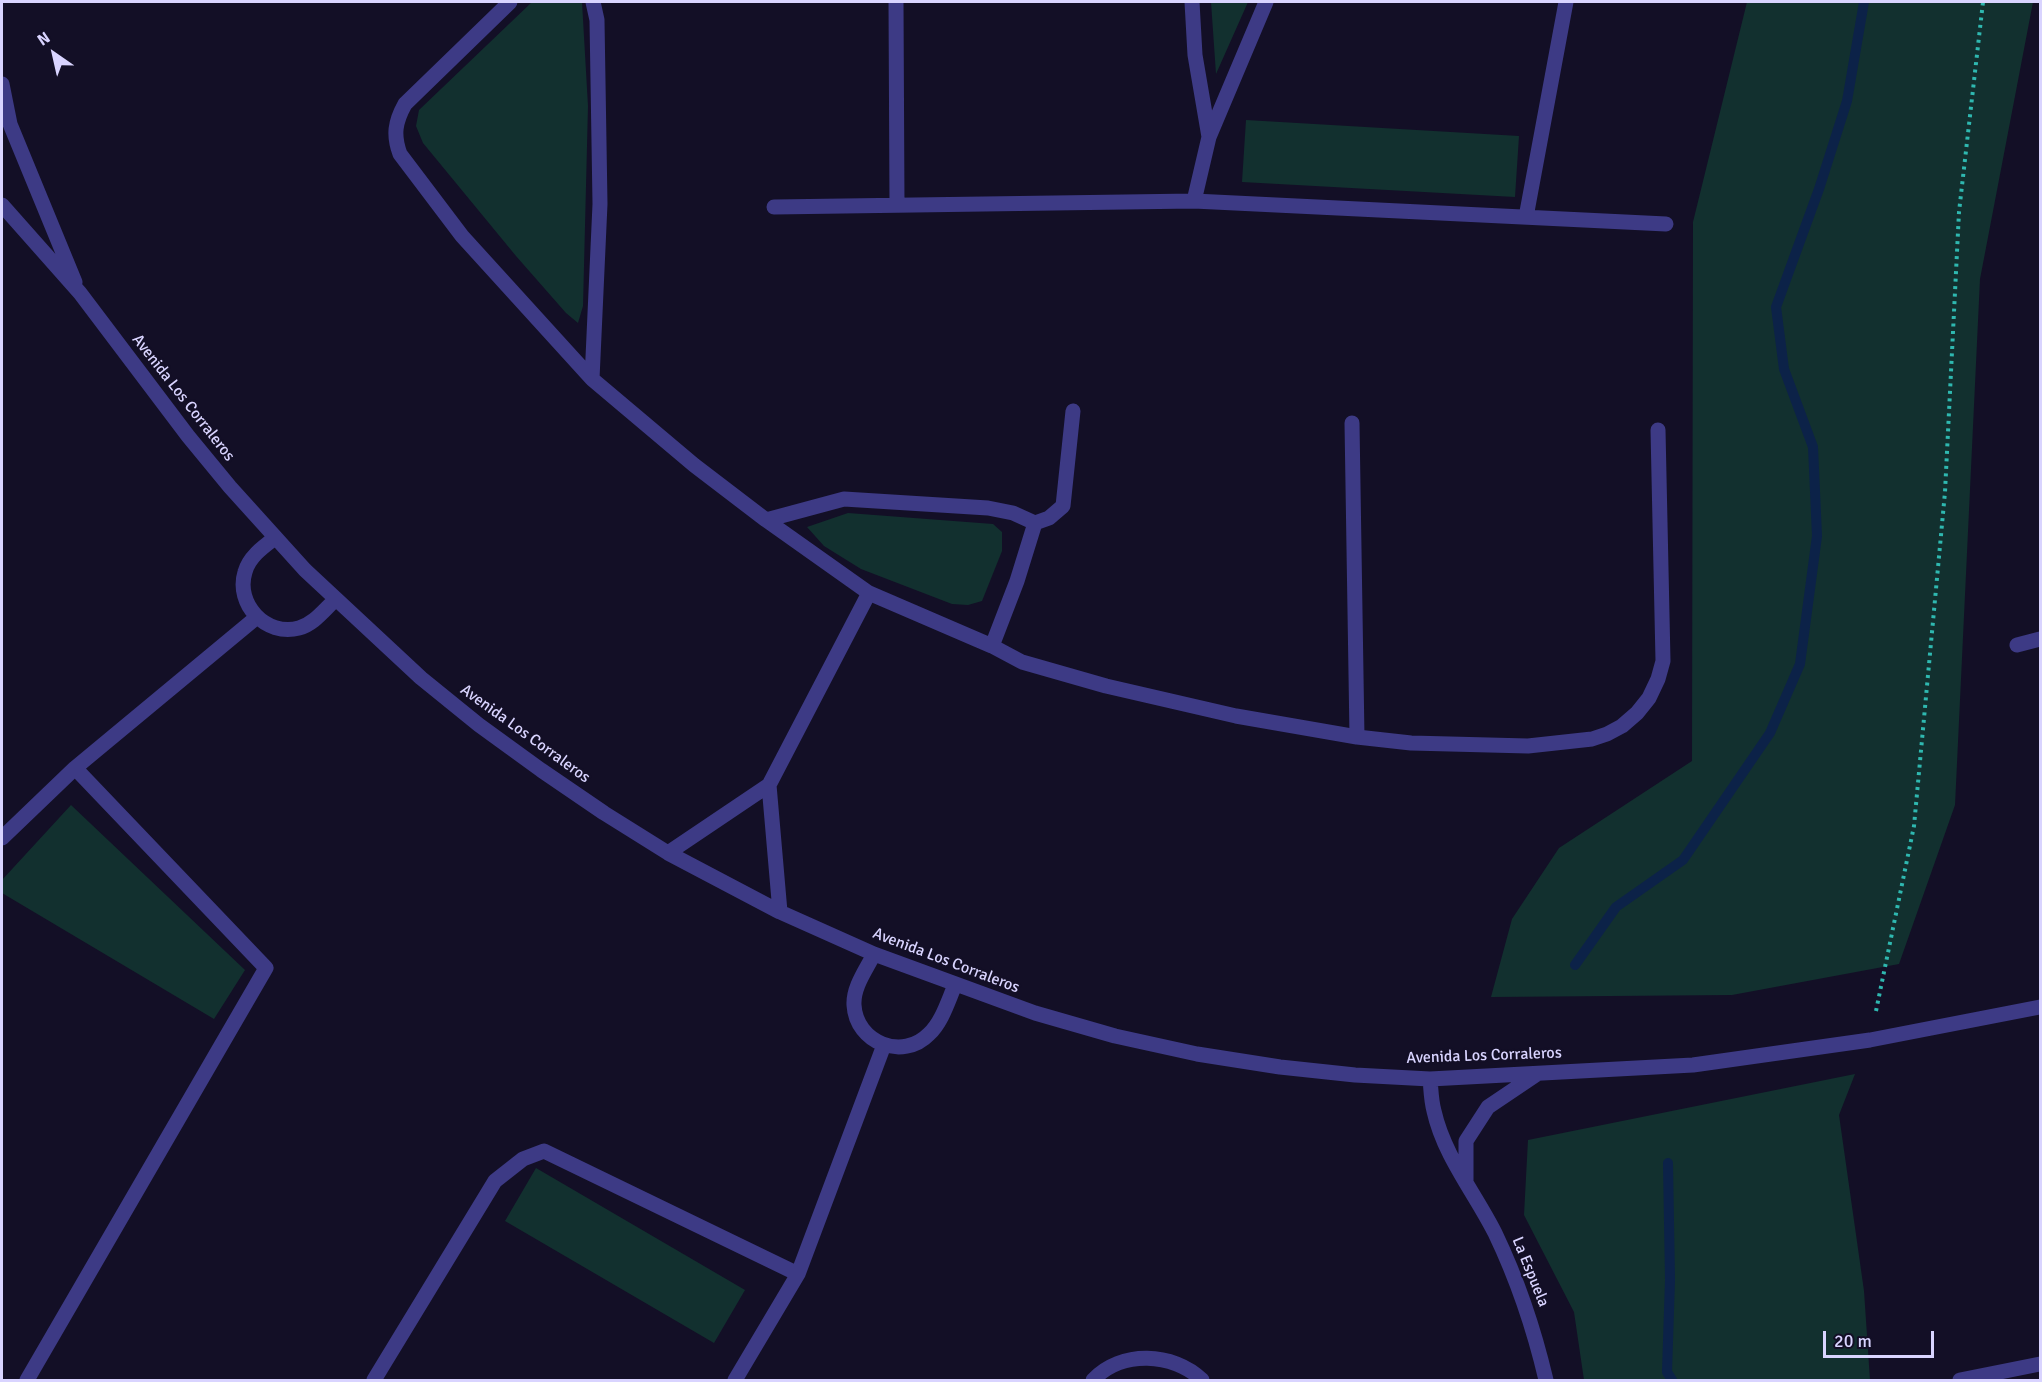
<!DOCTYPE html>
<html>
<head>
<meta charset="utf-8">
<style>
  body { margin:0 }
  #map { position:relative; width:2042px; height:1382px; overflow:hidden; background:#130f26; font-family:Signika,sans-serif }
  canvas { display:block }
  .frame { position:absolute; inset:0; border:3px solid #d9d4ff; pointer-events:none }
  .north { position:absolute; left:24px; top:24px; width:60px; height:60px; -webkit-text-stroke:4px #130f26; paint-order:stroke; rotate:326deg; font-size:16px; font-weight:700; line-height:24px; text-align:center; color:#d9d4ff }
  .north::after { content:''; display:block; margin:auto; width:21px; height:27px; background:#d9d4ff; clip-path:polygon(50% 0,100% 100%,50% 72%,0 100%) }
  .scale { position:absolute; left:1823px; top:1331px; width:111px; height:27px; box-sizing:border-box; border:3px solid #d9d4ff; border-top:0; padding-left:8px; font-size:18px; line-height:21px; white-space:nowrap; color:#d9d4ff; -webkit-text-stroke:4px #130f26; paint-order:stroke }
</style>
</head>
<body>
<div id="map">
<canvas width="2042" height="1382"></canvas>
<div class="frame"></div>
<div class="north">N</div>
<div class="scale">20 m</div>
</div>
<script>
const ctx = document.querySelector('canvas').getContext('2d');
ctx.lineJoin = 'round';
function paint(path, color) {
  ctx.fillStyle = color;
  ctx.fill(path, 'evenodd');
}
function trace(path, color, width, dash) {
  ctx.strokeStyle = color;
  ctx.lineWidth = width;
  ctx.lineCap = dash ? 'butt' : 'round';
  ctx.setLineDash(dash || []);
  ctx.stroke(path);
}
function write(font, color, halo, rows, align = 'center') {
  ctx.font = font + ' Signika,sans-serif';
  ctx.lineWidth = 4.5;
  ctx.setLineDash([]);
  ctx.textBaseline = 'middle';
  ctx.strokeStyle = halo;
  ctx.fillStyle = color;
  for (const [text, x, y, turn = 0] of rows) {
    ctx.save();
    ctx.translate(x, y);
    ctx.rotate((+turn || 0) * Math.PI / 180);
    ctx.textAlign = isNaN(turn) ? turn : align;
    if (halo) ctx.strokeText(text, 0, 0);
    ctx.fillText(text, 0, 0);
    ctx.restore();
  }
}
paint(new Path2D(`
  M532 2H582L588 106 583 306 578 323 566 313 516 256 423 143 416 126 419 110Z
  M1211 2H1248L1216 74Z
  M1747 2H2033L1980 279 1955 805 1899 964 1732 995 1491 997 1512 919 1559 848 1692 761 1693 222Z
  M1246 120 1519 136 1515 197 1242 182Z
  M848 513 993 524 1002 532V551L982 601 968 605 952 604 861 569 824 546 807 527Z
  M71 805 245 970 214 1019 2 893V880Z
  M1855 1074 1839 1115 1864 1291 1870 1380H1584L1574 1312 1524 1215 1528 1140Z
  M536 1168 745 1290 714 1343 505 1221Z`), '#12302f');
trace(new Path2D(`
  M1575 965 1616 907 1683 860 1770 733 1800 664 1817 536 1813 447 1784 369 1776 307 1819 189 1847 101 1864 2
  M1668 1163 1670 1280 1667 1372 1672 1380`), '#0c2248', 10);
trace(new Path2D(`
  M1876 1011 1914 826 1945 492 1959 212 1983 2`), '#2fb8b0', 4, [3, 4.5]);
trace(new Path2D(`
  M510 2 405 104C395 122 393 135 400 154L462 236 592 379 694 465 766 520 869 593 992 646 1022 662 1106 686 1236 716 1357 737 1411 743 1528 746 1592 739 1607 734 1622 726 1637 713 1649 698 1658 679 1663 661 1658 430
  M896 2 897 205
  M1192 2 1195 55 1209 137
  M2 84 10 124 75 282
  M1194 201 1209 137 1266 2
  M2 205 80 293 188 436 230 487 305 570 421 678 479 725 541 770 604 813 668 853 780 912 874 954 1035 1013 1115 1036 1197 1054 1280 1067 1355 1075 1430 1079 1693 1065 1870 1040 2040 1007
  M774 207 1194 201 1666 224
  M1526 217 1566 2
  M592 379 600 204 597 20 593 2
  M1352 423 1357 737
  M766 520 844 499 988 508 1013 513 1035 523
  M275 538C263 547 249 557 245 572 235 604 266 637 299 628 314 624 324 610 335 600
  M2017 645 2040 639
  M992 646 1017 581 1035 523 1049 518 1063 506 1073 411
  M769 785 780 912
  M2 838 75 768 257 617
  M668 853 769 785 869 593
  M874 954C866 970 853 987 854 1005 856 1043 903 1061 929 1034 942 1022 948 1001 955 985
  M1430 1079C1431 1089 1431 1100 1434 1111 1444 1156 1475 1193 1495 1233 1518 1281 1534 1329 1546 1380
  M1466 1180V1141L1488 1107 1537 1074
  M27 1380 266 968 75 768
  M374 1380 495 1181 523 1159 544 1151 798 1274
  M735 1380 798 1274 884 1045
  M1093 1380C1121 1350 1173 1352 1202 1380
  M1960 1380 2040 1364`), '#3d3a85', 15);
write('16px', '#d9d4ff', '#130f26', [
  ["Avenida Los Corraleros",183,398,52],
  ["Avenida Los Corraleros",525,734,36],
  ["Avenida Los Corraleros",946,961,21],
  ["Avenida Los Corraleros",1484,1056,-2],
  ["La Espuela",1530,1272,68]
]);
</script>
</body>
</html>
